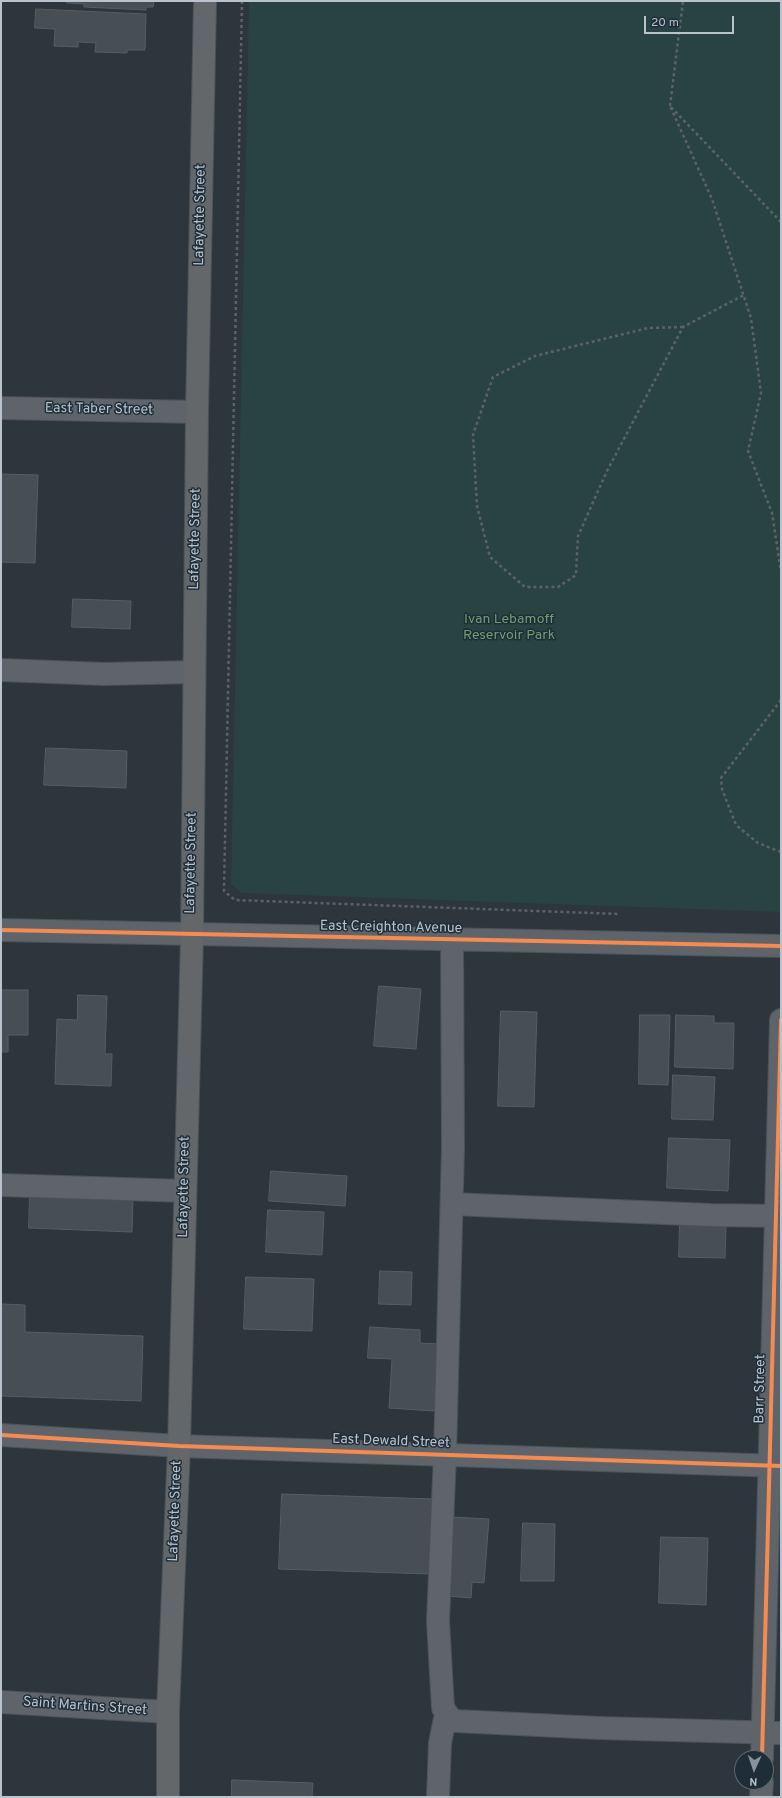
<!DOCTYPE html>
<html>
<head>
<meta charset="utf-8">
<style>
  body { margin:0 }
  #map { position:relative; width:782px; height:1798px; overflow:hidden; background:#2d363d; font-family:Overpass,sans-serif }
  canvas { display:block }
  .frame { position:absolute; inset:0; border:2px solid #b8c3cd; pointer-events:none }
  .north { position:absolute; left:734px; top:1750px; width:40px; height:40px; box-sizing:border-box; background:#1f2d39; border:1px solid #5c6974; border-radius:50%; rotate:183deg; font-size:11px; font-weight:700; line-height:16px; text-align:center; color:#b8c3cd }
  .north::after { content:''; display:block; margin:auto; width:14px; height:18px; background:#87929b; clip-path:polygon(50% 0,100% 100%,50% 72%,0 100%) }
  .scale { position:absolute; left:644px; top:16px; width:90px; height:18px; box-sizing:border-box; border:2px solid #b8c3cd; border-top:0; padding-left:5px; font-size:12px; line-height:14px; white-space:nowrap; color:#b8c3cd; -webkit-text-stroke:3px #1f2d39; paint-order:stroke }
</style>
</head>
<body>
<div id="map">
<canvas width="782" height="1798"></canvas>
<div class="frame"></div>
<div class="north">N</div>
<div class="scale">20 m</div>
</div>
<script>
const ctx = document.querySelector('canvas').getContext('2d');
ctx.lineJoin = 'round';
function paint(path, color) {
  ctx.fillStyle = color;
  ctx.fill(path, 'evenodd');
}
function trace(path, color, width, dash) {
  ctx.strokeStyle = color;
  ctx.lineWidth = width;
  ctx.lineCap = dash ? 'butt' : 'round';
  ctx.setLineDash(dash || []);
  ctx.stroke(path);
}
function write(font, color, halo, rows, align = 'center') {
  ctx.font = font + ' Overpass,sans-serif';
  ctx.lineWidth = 3;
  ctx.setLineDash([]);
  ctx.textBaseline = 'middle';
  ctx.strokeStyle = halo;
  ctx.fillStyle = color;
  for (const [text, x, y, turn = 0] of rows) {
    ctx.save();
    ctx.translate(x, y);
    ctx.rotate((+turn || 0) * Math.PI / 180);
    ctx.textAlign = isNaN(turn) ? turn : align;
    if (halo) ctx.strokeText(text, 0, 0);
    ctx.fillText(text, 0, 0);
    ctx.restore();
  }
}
paint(new Path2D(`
  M249 1H781V912L242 893 231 884Z`), '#294343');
const building = new Path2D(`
  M67 1H154L153 7H146V10L84 7V4L67 3Z
  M36 9 146 14 145 50H127V53L95 52 96 43 78 42V47L54 46 55 29 35 28Z
  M1 474 38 475 35 563 1 562Z
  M73 599 131 601 130 629 72 627Z
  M46 748 127 751 126 788 44 785Z
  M379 986 421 989 416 1049 374 1046Z
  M1 990H28V1035H8V1052H1Z
  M78 995 107 996 105 1054H112L111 1086 55 1084 57 1019 77 1020Z
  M501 1011 537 1012 534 1107 498 1106Z
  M640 1015H670L668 1085 639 1084Z
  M676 1015 714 1016V1023H734L733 1069 675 1067Z
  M673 1075 715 1077 713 1120 672 1119Z
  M669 1138 730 1140 728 1191 667 1188Z
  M271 1171 347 1176 345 1206 269 1201Z
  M30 1195 133 1199 132 1232 29 1228Z
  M268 1210 324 1212 322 1255 266 1252Z
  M680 1224 726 1226 725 1258 679 1257Z
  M380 1271 412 1272 411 1305 379 1304Z
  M246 1277 314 1279 312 1331 244 1329Z
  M1 1304 25 1305V1332L143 1336 141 1401 1 1396Z
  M370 1327 420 1330V1343L438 1344 434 1411 389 1408 392 1359 368 1358Z
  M282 1494 434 1499 430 1574 279 1569Z
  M452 1517 489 1519 484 1583 472 1582 471 1598 447 1596Z
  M523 1523 555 1524 554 1581H521Z
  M661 1537 708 1538 706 1605 659 1603Z
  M232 1780 313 1783 312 1797H232Z`);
paint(building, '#474e54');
trace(building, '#555e65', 1);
const minor = new Path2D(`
  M1 408 197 412
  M1 670 104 674 194 672
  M1 930 781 946
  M452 940 453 1148 445 1454 438 1621 443 1708 450 1718 456 1721 599 1728 781 1733
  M1 1185 185 1191
  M452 1204 710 1215 781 1216
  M1 1435 179 1446 781 1466
  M1 1702 168 1712
  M762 1758 781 1020
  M438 1797 440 1743 446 1714
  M761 1797 762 1782`);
const highway = new Path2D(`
  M168 1797V1712L179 1446 192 935 197 412 205 1`);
trace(minor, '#4c5257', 24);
trace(highway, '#4a5259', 24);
trace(new Path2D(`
  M242 1 224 891 235 900 619 914
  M670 106 683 1
  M781 222 670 106 712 199 751 318 761 393 748 451 772 513 781 572
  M683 327 648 328 535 356 493 377 473 435 477 506 490 557 525 587H558L576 575 578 536 607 471 683 327 744 295
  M781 700 721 778 722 789 736 825 758 843 781 852`), '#5c6367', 2.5, [3, 3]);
trace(minor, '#5e646a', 22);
trace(highway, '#63676a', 22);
trace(new Path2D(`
  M1 930 781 946
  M1 1435 179 1446 781 1466
  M762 1758 781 1020`), '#f68b52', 4);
write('14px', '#b8c3cd', '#1f2d39', [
  ["Lafayette Street",201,215,-89],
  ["East Taber Street",99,410,1],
  ["Lafayette Street",196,539,-89],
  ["Lafayette Street",192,863,-89],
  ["East Creighton Avenue",391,928,1],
  ["Lafayette Street",185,1187,-89],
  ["Barr Street",761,1389,-89],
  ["East Dewald Street",391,1442,2],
  ["Lafayette Street",176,1511,-88],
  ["Saint Martins Street",85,1707,4]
]);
write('14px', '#6e9e73', '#1f2d39', [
  ["Ivan Lebamoff",509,620],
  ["Reservoir Park",509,636]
]);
</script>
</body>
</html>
